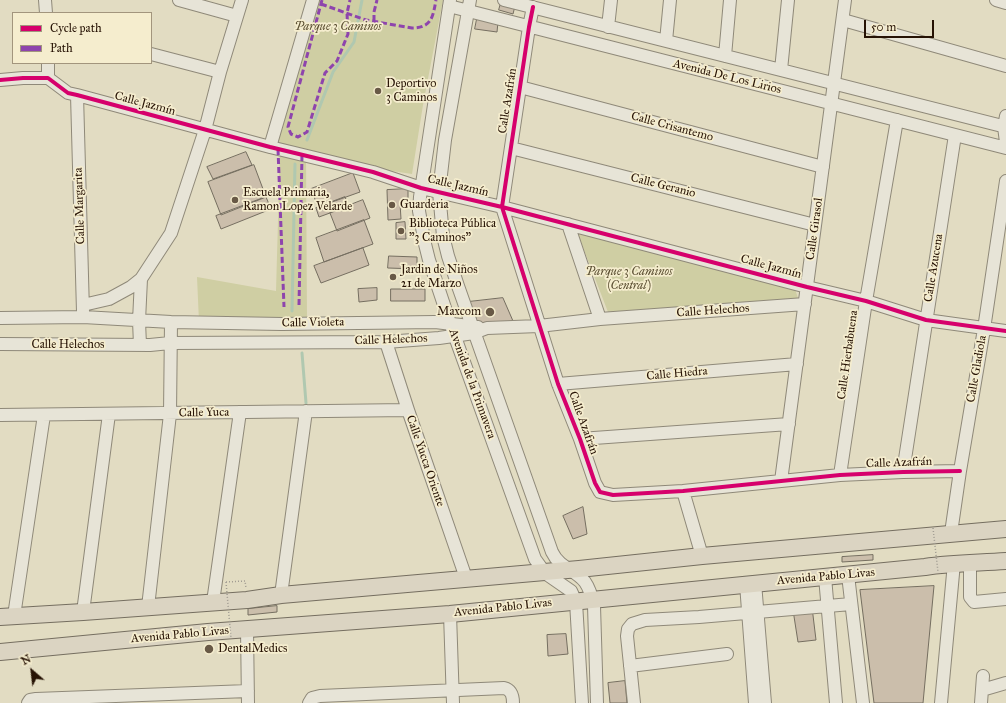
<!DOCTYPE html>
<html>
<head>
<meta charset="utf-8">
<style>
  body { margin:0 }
  #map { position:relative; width:1006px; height:703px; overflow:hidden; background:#e2dcc2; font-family:"IM FELL Great Primer",serif }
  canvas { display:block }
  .legend { position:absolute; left:12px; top:12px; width:140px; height:52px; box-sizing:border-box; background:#f5edce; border:1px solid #a2957d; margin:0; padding:5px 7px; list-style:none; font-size:12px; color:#261204 }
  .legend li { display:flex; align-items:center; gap:8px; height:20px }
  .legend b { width:20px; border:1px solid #a2957d }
  .north { position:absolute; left:12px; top:651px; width:40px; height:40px; -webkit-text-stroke:3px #f5edce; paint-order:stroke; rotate:332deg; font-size:11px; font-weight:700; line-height:16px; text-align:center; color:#261204 }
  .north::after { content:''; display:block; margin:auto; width:14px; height:18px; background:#261204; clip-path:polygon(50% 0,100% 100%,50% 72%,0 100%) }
  .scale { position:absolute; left:864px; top:20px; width:70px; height:18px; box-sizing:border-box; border:2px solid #261204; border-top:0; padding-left:5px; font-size:12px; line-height:14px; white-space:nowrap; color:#261204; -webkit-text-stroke:3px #f5edce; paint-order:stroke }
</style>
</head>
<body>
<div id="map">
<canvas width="1006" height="703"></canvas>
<ul class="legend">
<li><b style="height:5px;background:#d6006c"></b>Cycle path</li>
<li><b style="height:5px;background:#8e44ad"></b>Path</li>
</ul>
<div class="north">N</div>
<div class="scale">50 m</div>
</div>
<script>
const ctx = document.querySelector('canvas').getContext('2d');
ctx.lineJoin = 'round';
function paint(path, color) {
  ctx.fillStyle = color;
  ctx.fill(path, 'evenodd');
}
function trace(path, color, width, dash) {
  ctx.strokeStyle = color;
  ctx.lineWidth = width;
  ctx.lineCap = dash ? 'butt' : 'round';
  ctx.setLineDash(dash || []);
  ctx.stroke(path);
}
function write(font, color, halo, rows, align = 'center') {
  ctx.font = font + ' "IM FELL Great Primer",serif';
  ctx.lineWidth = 3.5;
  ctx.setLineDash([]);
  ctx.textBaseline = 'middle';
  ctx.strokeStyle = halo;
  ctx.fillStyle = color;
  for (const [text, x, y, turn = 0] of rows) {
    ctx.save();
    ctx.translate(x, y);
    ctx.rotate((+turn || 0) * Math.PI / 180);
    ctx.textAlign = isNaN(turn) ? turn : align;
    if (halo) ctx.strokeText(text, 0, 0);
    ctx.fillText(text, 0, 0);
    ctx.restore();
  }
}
paint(new Path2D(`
  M318 0H443L423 105 412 174 379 169 306 153 307 319 199 322 197 277 276 291 280 150 275 142Z
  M577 232 795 289 798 298 608 312Z`), '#cfcea3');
trace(new Path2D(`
  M307 140 333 72 354 42 362 0
  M292 311 295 164
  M302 353 306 403`), '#b0c8b0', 3);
const building = new Path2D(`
  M501 3 515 6 513 14 499 10Z
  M477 19 498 22 497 32 475 29Z
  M246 152 252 165 213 179 207 167Z
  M254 165 266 197 221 215 208 182Z
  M353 173 360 192 318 207 311 189Z
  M408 189V203H400L401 219 388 220 387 190Z
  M266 197 271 209 221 229 216 216Z
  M345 197 349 206 319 217 316 208Z
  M363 200 370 218 337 231 330 213Z
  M364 220 373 244 324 262 316 238Z
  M405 222 406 239H396V223Z
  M363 248 369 265 321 283 314 266Z
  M389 256 417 257V269L388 268Z
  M377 288V300L359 302 358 289Z
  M391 289H425V301H391Z
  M503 298 513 321 476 326 468 302Z
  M583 507 587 534 573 539 563 516Z
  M873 555V560L842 562V557Z
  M934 586 923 703H874L860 590Z
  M277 606V612L248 615V609Z
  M812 607 816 640 798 642 793 610Z
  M566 634 568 654 548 656 547 635Z
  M625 681 627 703H610L608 683Z`);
paint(building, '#cbbeab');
trace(building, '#756e60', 1);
const minor = new Path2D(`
  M45 0 46 13
  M179 0 237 16
  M450 0 420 197 419 211 425 244 429 260 450 323 535 559 545 573 571 591 576 602 582 703
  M470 0 445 140 439 192 443 236 448 256 458 286 552 552C560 569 575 569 585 582 590 589 592 597 594 606L597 703
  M504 0 1006 127
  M996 0 1006 3
  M449 6 1006 148
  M533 7 529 27 502 207 558 384 580 439 595 483 600 492 613 495 683 491 840 475 903 472 960 471
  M843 20 1006 66
  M608 27 611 0
  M666 41 670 0
  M151 54 220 72
  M725 56 730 0
  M48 63V78
  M781 70 788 0
  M0 80 23 78H48L68 93 77 95 270 147 373 172 421 188 502 207 807 287 866 301 926 320 1006 331
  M520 87 823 167
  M77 95 83 312
  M1006 116 1004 127 1006 142
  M270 147 313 0
  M511 148 815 225
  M568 224 600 319
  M83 305 109 299 131 287 141 279 171 233 205 130 220 72 242 0
  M0 318 83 317 171 322 282 324 435 322 478 327
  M386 342 408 410 466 578
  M0 344 150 345 170 343 386 342 439 338 474 333 487 328 539 326 600 319 805 304
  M140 345 139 321 141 279
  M558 384 797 364
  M0 415 408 410
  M580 439 789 424
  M903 472 955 135
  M840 475 866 301 897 120
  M781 481 845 0
  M683 491 702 556
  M951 533 960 471 984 329 1006 181
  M970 564V597L974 602 1006 599
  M848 575 863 703
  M825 577 836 703
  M755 583 765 703
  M746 584 755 703
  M281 595 306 411
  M213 602 240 412
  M148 607 170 414 171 322
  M83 612 109 414
  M450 614 453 703
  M14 616 44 415
  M247 629 248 703
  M630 666 727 654
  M982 690 1006 683
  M28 703 30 700 36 699 248 691
  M309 703 312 698 320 696 504 688C512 690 513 696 513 703
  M634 703 627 636 628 629 632 624 645 620 699 617 851 604
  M941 703 954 563
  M981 703 983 676`);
const major = new Path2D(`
  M0 617 83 612 247 600 281 595 579 569 702 556 1006 529
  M0 652 208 632 450 614 925 567C952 563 979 563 1006 561`);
trace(minor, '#8f8979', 14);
trace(major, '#756e60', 18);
trace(new Path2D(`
  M226 582 245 581 246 588`), '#a19c92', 1.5, [1, 2]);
trace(minor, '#e7e4d7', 12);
trace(major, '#dbd4c2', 16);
trace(new Path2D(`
  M933 528 938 572
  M226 582 231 638`), '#a19c92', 1.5, [1, 2]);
trace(new Path2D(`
  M322 0 288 127 291 134 298 137 307 132 325 73 337 61 348 34 347 13 350 0
  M321 4 366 20 412 28C432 28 433 16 436 0
  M374 21V12L377 0
  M278 149 284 307
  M299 305 302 155`), '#8e44ad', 3, [6, 3]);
trace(new Path2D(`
  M533 7 529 27 502 207 558 384 580 439 595 483 600 492 613 495 683 491 840 475 903 472 960 471
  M0 80 23 78H48L68 93 77 95 270 147 373 172 421 188 502 207 807 287 866 301 926 320 1006 331`), '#d6006c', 4);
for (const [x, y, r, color] of [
  [378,91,4,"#685946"],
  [235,200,4,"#685946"],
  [392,205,4,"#685946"],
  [401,231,4,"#685946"],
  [393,277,4,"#685946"],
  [490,312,5,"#685946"],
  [209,649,5,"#685946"]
]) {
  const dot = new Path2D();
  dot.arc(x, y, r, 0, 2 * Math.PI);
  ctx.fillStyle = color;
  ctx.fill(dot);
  trace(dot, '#f5edce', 1.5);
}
write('italic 12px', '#5c5033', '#f5edce', [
  ["Parque 3 Caminos",338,27],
  ["Parque 3 Caminos",629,272],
  ["(Central)",629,286]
]);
write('12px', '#261204', '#f5edce', [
  ["Avenida De Los Lirios",727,77,14],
  ["Calle Azafrán",508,101,-81],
  ["Calle Jazmín",145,104,15],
  ["Calle Crisantemo",672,127,15],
  ["Calle Jazmín",458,186,13],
  ["Calle Geranio",663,186,14],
  ["Calle Margarita",80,206,-92],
  ["Calle Girasol",815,229,-82],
  ["Calle Jazmín",771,267,15],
  ["Calle Azucena",934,268,-81],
  ["Calle Helechos",713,311,-4],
  ["Calle Violeta",313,323,-1],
  ["Calle Helechos",391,340,-2],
  ["Calle Helechos",68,345],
  ["Calle Hierbabuena",848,355,-82],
  ["Calle Gladiola",977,369,-80],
  ["Calle Hiedra",677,374,-5],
  ["Avenida de la Primavera",472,384,70],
  ["Calle Yuca",204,413,-1],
  ["Calle Azafrán",583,423,70],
  ["Calle Yucca Oriente",425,461,71],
  ["Calle Azafrán",899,463,-2],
  ["Avenida Pablo Livas",826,577,-5],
  ["Avenida Pablo Livas",503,608,-6],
  ["Avenida Pablo Livas",180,635,-5]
]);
write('12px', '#261204', '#f5edce', [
  ["Deportivo",386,84],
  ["3 Caminos",386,98],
  ["Escuela Primaria,",243,193],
  ["Ramon Lopez Velarde",243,207],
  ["Guarderia",400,205],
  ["Biblioteca Pública",409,224],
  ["\"3 Caminos\"",409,238],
  ["Jardin de Niños",401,270],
  ["21 de Marzo",401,284],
  ["Maxcom",481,312,"right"],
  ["DentalMedics",218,649]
], 'left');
</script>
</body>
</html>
